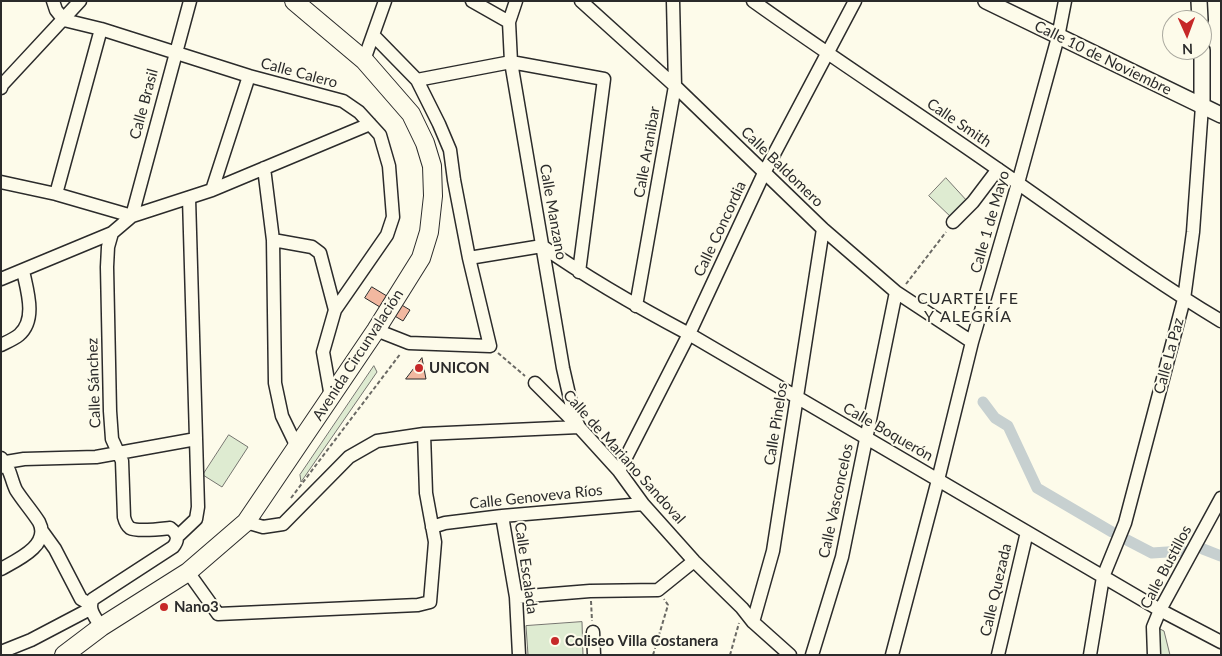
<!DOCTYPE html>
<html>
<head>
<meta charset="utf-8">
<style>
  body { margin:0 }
  #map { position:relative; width:1222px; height:656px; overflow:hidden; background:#fdfbea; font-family:Lato,sans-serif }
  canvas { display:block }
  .frame { position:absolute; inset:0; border:2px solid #2b2b2b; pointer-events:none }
  .north { position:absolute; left:1162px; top:10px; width:50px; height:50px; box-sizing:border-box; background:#fdfbea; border:1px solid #a9a89e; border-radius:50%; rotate:178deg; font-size:14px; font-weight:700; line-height:20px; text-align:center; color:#2b2b2b }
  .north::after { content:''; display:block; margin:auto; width:18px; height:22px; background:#c62828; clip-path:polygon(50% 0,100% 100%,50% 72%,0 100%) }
</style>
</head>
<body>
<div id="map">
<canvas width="1222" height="656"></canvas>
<div class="frame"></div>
<div class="north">N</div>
</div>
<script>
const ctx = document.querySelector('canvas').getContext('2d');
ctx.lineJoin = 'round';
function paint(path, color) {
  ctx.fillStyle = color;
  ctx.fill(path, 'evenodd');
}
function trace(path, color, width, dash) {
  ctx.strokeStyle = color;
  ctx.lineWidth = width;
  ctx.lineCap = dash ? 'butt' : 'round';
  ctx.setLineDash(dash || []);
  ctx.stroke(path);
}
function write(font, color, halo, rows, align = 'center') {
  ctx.font = font + ' Lato,sans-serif';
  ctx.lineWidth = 4;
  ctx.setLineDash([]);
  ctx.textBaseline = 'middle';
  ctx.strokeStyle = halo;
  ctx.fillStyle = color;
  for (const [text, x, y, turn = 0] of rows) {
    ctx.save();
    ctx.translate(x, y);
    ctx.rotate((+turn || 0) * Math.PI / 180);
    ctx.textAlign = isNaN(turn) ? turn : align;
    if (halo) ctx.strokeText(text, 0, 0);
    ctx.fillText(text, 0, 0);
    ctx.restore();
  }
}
const green = new Path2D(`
  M946 178 968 202 953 219 929 196Z
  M374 366 377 372 301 482 300 475Z
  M229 435 248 447 222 487 203 475Z
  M582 622 583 655H528L526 626Z
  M1158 628 1164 631 1170 655H1161Z`);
paint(green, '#deebd1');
trace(green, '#74746e', 1);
trace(new Path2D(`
  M983 402 995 418 1008 426 1037 488 1112 532
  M1127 540 1152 553 1182 551
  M1203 549 1221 556`), '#c7d0d0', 11);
const building = new Path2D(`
  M372 287 410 310 403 321 365 298Z
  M422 358 426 379H406Z`);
paint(building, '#f2b8a0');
trace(building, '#2b2b2b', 1);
const minor = new Path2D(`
  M53 1 56 10 64 20 101 29 249 76 343 101 359 112 380 135 389 166 393 217 387 235 335 310 323 352 331 397
  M472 1 509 22
  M516 1 509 22 511 62 563 368 574 416 579 427
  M581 1 675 86 823 229 896 292 972 342
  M753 1C834 59 918 113 999 170 1073 221 1144 275 1221 321
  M374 36 417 80 439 124 450 150 454 180 469 258 490 346 409 343 376 330
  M364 60 385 1
  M417 80 511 62 604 79 579 272
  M1 88 2 85 80 1
  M264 168 273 240 275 383 282 416 297 447
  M1 182 56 194 132 216 112 233 108 247 107 267 110 411 112 439 122 461 124 517C125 521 126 525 130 528 137 532 161 529 170 528 178 534 179 540 173 547L93 599C87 609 96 618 101 627
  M212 190 249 76
  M56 194 101 29
  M132 216 212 190 370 124
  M132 216 190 1
  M953 222 973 202 998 169
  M273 240 312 247 320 253 335 310
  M469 258 542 246C589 279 638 307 689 334L1160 610 1221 642
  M1 279 112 233
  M636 306 675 86 673 1
  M1 345C7 342 14 339 19 335 37 320 27 290 23 271
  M535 383 579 427 619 471 643 504 694 561 742 608 753 622 790 655
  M1 458C10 466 11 480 16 490 23 501 32 511 39 522 51 545 17 560 1 569
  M1 467 6 462 24 459 96 457 196 439
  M619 471 689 334 764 173 855 1
  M502 516 516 597 519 655
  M246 522 263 527 283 524 349 457 377 441 424 434 579 427
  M432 527 445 523 502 516 643 504
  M42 531 55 549 81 599 90 604
  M177 537 196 519 198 507 189 198
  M188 572 218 614 418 605 430 602 435 542 426 493 424 434
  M516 597 590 591 658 590 694 561
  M753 622 773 551 823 229
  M593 632 594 655
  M1 652 31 640 90 609
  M812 655 842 557 896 292
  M892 655 938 480 972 342 1018 183 1058 37 1065 1
  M998 655 1027 532
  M1090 655 1103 577 1125 523 1184 299 1193 232 1202 106
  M1154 655 1153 627 1160 610 1221 498`);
const major = new Path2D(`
  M986 1 1221 115
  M1199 1 1200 20
  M1202 50V106`);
const highway = new Path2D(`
  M64 655 101 627 188 572 246 522 376 330 421 258 429 232 433 196 432 166 425 143 411 114 364 60 294 1`);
trace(minor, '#2b2b2b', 15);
trace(major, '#2b2b2b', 18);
trace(highway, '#2b2b2b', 20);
trace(new Path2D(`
  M906 284 946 232
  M498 353 525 376
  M291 498 401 353
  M591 601 592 621
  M653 655 668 605 664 599
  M730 655 739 623`), '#6a6964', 2, [4, 2.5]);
trace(minor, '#fdfbea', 12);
trace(major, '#fdfbea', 15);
trace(highway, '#fdfbea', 18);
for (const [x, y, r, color] of [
  [419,368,5,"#c62828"],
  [164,607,5,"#c62828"],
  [555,641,5,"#c62828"]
]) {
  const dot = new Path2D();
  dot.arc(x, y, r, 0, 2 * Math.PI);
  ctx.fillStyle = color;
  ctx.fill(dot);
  trace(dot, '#fdfbea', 2);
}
write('15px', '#2b2b2b', '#fdfbea', [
  ["Calle 10 de Noviembre",1103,58,26],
  ["Calle Calero",299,73,15],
  ["Calle Brasil",144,104,-75],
  ["Calle Smith",959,123,34],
  ["Calle Aranibar",647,152,-80],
  ["Calle Baldomero",782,167,44],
  ["Calle Manzano",553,212,80],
  ["Calle 1 de Mayo",990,222,-74],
  ["Calle Concordia",720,229,-65],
  ["Avenida Circunvalación",358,355,-57],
  ["Calle La Paz",1169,356,-75],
  ["Calle Sánchez",94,383,-92],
  ["Calle Pinelos",776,424,-81],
  ["Calle Boquerón",888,432,30],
  ["Calle de Mariano Sandoval",624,457,48],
  ["Calle Genoveva Ríos",536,497,-6],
  ["Calle Vasconcelos",836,501,-78],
  ["Calle Bustillos",1166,567,-62],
  ["Calle Escalada",526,568,82],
  ["Calle Quezada",996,590,-77]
]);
write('bold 15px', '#2b2b2b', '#fdfbea', [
  ["UNICON",429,368],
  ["Nano3",174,607],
  ["Coliseo Villa Costanera",565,641]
], 'left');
ctx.letterSpacing = '1px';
write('16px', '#2b2b2b', '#fdfbea', [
  ["CUARTEL FE",968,299],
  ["Y ALEGRÍA",968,317]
]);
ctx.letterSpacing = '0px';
</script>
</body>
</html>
